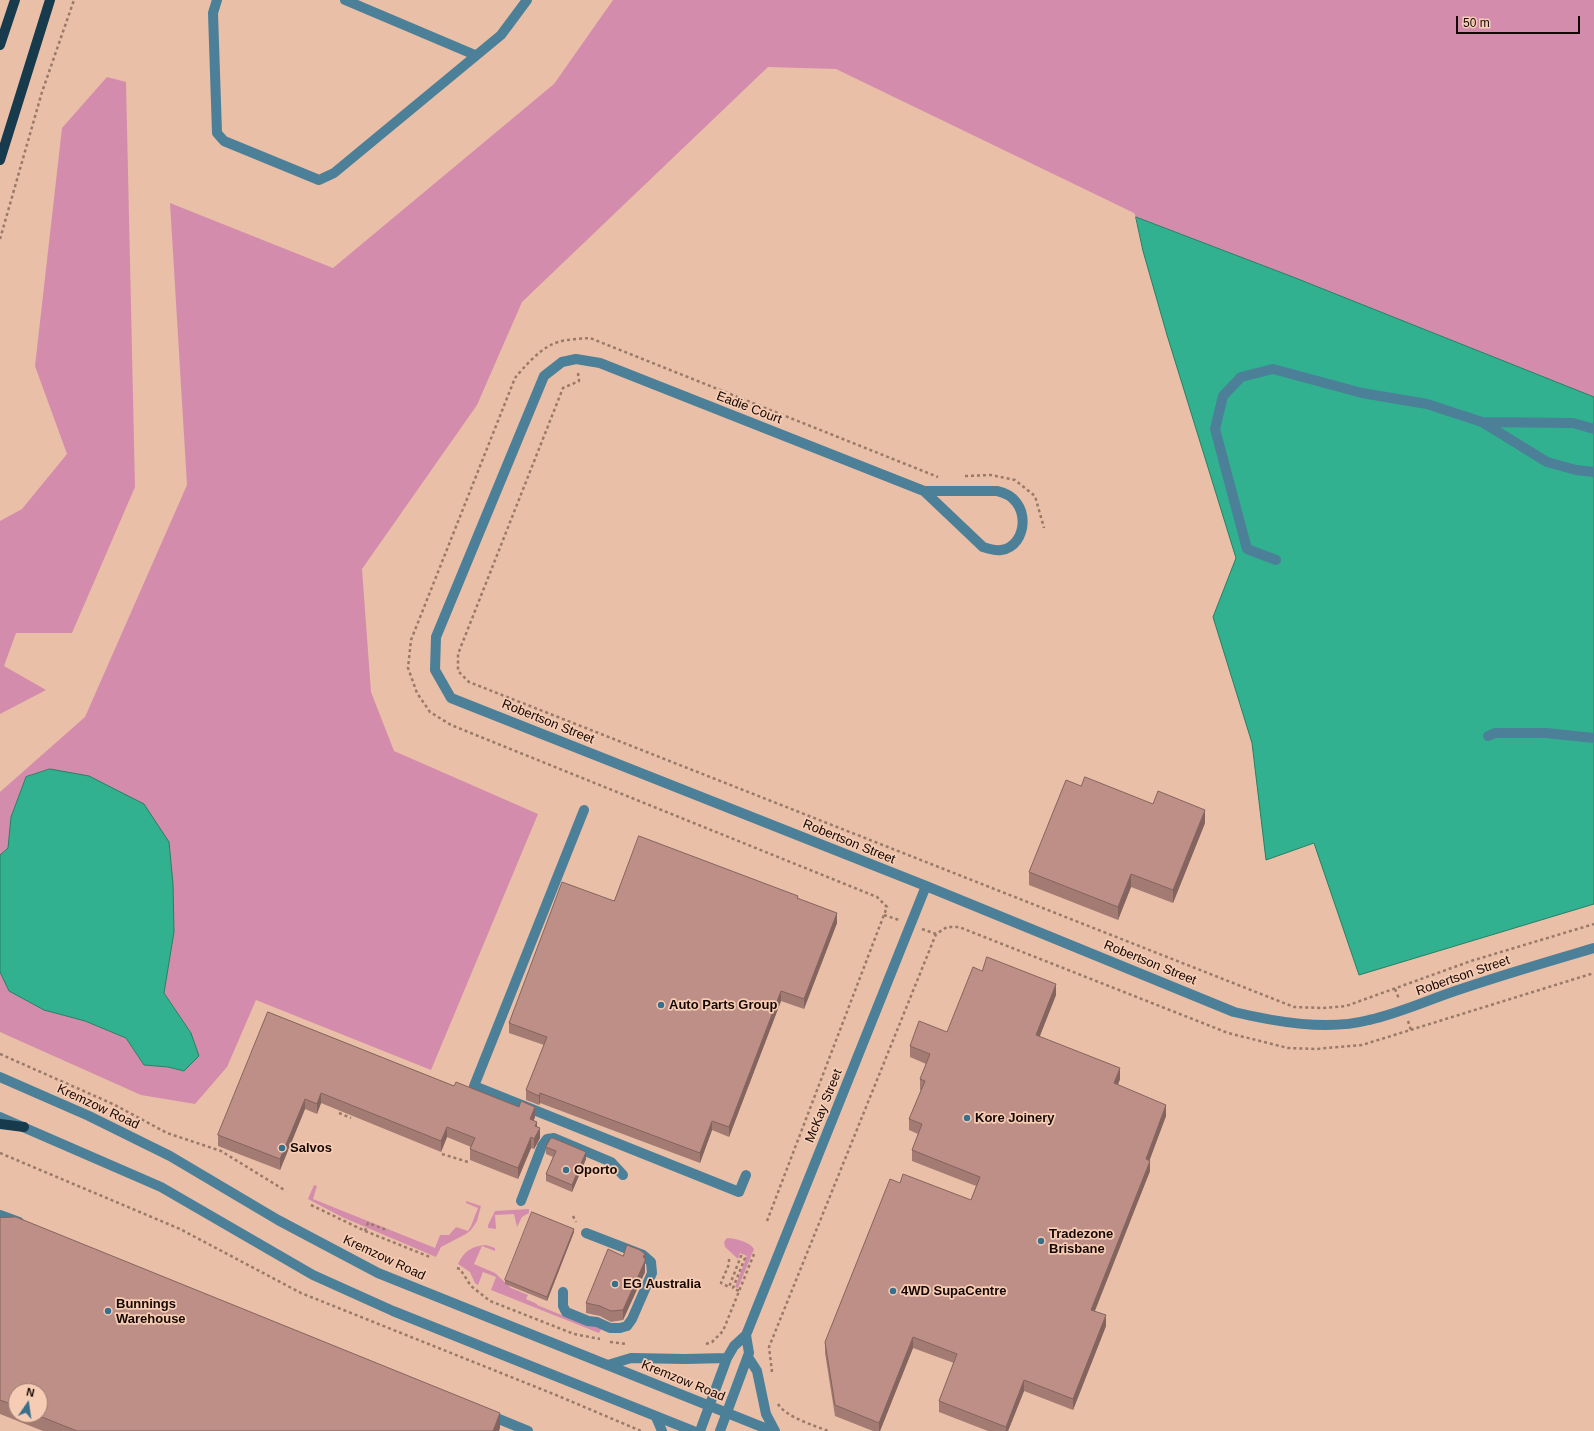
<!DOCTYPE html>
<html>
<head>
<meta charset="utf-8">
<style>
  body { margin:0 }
  #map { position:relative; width:1594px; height:1431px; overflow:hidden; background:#e9bfa7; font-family:Arial,sans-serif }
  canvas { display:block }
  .north { position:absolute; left:8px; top:1383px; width:40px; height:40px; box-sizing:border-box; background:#f6ccb4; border:1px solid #9c7e6d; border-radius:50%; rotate:13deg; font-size:11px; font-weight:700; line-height:16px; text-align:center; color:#150802 }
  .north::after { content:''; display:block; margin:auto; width:14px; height:18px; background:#386f8a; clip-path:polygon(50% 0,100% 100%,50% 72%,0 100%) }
  .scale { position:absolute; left:1456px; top:16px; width:124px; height:18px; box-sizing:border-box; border:2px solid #150802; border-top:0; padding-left:5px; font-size:12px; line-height:14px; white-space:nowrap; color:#150802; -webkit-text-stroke:3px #f6ccb4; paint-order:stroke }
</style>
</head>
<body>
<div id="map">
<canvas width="1594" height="1431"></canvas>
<div class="north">N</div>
<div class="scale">50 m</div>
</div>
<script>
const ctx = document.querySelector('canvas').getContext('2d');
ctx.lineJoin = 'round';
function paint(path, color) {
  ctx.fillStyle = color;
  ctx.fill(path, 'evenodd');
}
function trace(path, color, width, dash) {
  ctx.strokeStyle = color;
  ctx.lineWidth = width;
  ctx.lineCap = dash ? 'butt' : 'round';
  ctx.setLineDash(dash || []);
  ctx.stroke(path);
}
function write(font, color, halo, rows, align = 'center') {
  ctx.font = font + ' Arial,sans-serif';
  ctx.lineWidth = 3.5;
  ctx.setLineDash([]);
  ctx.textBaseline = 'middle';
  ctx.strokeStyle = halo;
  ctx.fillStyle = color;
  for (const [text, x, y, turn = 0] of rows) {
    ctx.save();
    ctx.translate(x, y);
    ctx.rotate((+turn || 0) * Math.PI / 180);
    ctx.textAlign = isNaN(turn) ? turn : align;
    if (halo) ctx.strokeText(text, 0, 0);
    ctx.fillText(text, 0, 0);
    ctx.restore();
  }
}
paint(new Path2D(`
  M613 0H1594V397L1293 277 1136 217 1134 213 836 69 768 67 522 302 477 405 362 569 371 692 394 751 538 814 431 1070 256 1000 227 1067 195 1104 141 1095 0 1032V972L9 991 44 1010 85 1021 126 1038 144 1065 168 1067 184 1071 191 1033 164 993 174 932 50 769 26 777 11 817 8 848 0 855V792L85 717 187 485 170 203 333 268 554 84Z
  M107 77 126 82 135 487 72 633H16L4 666 46 690 0 714V521L22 509 67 454 35 366 62 128Z
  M314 1185 317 1186 313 1199 435 1248 440 1235H449L456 1227 468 1231 471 1226 478 1208 466 1203V1201L481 1206 477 1221 471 1230 466 1234 441 1247 436 1257 342 1217 308 1199Z
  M529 1209V1213L522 1217 517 1227 514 1214 495 1215 496 1229 488 1228V1225L495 1211Z
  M727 1238C735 1238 750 1242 754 1249L738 1288 735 1287 747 1256 740 1253 738 1259 725 1247 724 1242Z
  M486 1245 495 1248V1251L482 1246 474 1264 495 1273 511 1288 528 1295 526 1299 537 1304V1305L586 1325H592L602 1328 599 1333 491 1290 496 1277 483 1272 478 1285 475 1283 470 1272 458 1264C464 1251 472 1246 486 1245Z`), '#d48cad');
const water = new Path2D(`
  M1136 217 1293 277 1594 397V904L1359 975 1314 843 1266 860 1252 743 1213 617 1236 558 1167 335 1143 251Z
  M50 769 89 776 144 804 169 842 173 884 174 932 164 993 191 1033 199 1056 184 1071 168 1067 144 1065 126 1038 85 1021 44 1010 9 991 0 972V855L8 848 11 817 26 777Z`);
paint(water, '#32b190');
trace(water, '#297e65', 1);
trace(new Path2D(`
  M0 239 42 92 74 0
  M578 373 579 381 563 388 458 654V671L469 682 1294 1007 1323 1008 1346 1006 1471 961 1594 924
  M965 476 991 475 1015 480 1035 496 1044 528
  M884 915 899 920
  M922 929 936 934
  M1395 989 1399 999
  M1408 1021 1411 1030
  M0 1054 113 1104 167 1133 221 1151 286 1191
  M339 1113 351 1118
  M0 1153 180 1229 301 1293 556 1395 641 1431
  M442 1154 468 1162
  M311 1205 365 1231 430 1257
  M573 1216 576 1222
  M767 1221 887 907 877 897 451 725 430 712 417 693 408 668 411 640 515 378C524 367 539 350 553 344 564 339 578 339 590 338L938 477
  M365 1231 368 1223 384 1229V1228
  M729 1259V1264L721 1283 729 1287 741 1256 745 1258 733 1288 739 1291
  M457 1268 460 1269 471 1286 490 1301 574 1334 600 1339
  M610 1342 627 1344
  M706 1344 712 1342 723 1331 754 1254
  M772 1372 769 1347 936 934 947 927H959L1228 1033 1288 1048 1316 1049 1362 1045 1594 973
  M778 1404C786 1417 813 1425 828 1431`), '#997a69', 2.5, [3, 3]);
trace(new Path2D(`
  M217 0 213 13 217 133 224 141 319 180 334 173 501 35 527 0
  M345 0 475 55
  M1482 422 1547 462 1576 470 1594 472
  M924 491 983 547C989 549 995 551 1001 550 1028 547 1033 498 997 491H924L600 363 576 359 562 362 544 376 436 637 435 670 451 698 926 886 1234 1012C1276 1022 1327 1031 1369 1020 1401 1013 1430 999 1461 989 1505 974 1550 961 1594 948
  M1276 560 1247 549 1215 429 1223 396 1241 377 1273 369 1362 393 1427 404 1482 422 1573 423 1594 429
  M1488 736 1495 733H1546L1594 738
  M584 810 474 1086 739 1192 746 1175
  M0 1077 89 1116 170 1156 278 1220 378 1273 772 1431
  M0 1117 161 1187 313 1275 393 1311 693 1431
  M521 1201 542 1146 547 1139 554 1138 611 1162 623 1175
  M0 1215 19 1222
  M563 1292V1306L566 1312 588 1321 597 1322 610 1328H620L627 1326 632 1319 652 1273 651 1262 643 1255 586 1233
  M748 1357 757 1371 766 1414 775 1431
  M608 1365 631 1358 685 1359 727 1358
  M489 1415 528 1431
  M656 1417 662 1431
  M700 1431 727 1358 734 1346 746 1335 926 886
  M720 1431 749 1353 746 1335`), '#4c7f98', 10);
trace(new Path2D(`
  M0 45 15 0
  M0 160 50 0
  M0 1124 24 1127`), '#173b4c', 10);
paint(new Path2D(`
  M1081 786 1153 804 1205 823 1173 903 1131 887 1118 920 1029 885V872Z
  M798 898 837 923 804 1009 781 1001 729 1137 712 1130 700 1163 540 1103 539 1105 526 1100V1090L544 1045 509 1033V1023L614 901Z
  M1056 995 1039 1037 1120 1079 1118 1085 1166 1116 1149 1160 1150 1171 1094 1311 1106 1326 1073 1410 1024 1391 1008 1431H988L939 1412V1401L954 1363 913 1348 880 1431H873L835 1416 825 1353V1342L900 1183 971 1200 976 1186 912 1161V1150L918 1134 909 1130V1119L921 1090H920V1079L926 1064 910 1057V1046L947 1032Z
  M268 1012 454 1086 535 1117 533 1121 537 1126 540 1138 534 1149 531 1148 518 1179 470 1160V1149L471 1147 447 1137 441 1152 321 1103 317 1114 305 1109 280 1170 218 1146V1135Z
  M546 1147 586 1159 572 1192 546 1181V1174L553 1157 546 1154Z
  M0 1218 500 1427 499 1431H43L0 1414ZM16 1391 40 1415H16Z
  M574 1232 547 1301 505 1284V1280Z
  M623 1256 645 1258V1272L623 1320 611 1322 600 1316 586 1313V1303Z`), '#a37b73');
paint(new Path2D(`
  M1205 810V823L1173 903V890Z
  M1131 874V887L1118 920V907Z
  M837 913V923L804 1009V999Z
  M1056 984V995L1036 1046V1035Z
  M781 991V1001L729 1137V1127Z
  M1120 1068V1079L1114 1094V1083Z
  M321 1093V1103L317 1114V1104Z
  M540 1093V1103L539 1105V1096Z
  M305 1099V1109L280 1170V1159Z
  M1166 1105V1116L1146 1170V1159Z
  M535 1107V1117L530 1130V1119Z
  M712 1121V1130L700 1163V1153Z
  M537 1122V1133L540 1128V1138L534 1149V1139L535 1126Z
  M447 1127V1137L441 1152V1141Z
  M531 1137V1148L518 1179V1168Z
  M586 1152V1159L572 1192V1185Z
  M1150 1161V1171L1091 1321V1310Z
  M574 1229V1232L547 1301V1297Z
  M645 1254V1263V1261V1272L623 1320V1310Z
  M1106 1315V1326L1073 1410V1399Z
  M913 1337V1348L880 1431H879V1423Z
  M1024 1380V1391L1008 1431H1006V1427Z
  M500 1413V1427L499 1431H493Z`), '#84645e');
const building = new Path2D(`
  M1085 777 1153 804 1158 791 1205 810 1173 890 1131 874 1118 907 1029 872 1066 780 1081 786Z
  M639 836 798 896 797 898 837 913 804 999 781 991 729 1127 712 1121 700 1153 540 1093 539 1096 526 1090 547 1037 509 1023 562 882 614 901Z
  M987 957 1056 984 1036 1035 1120 1068 1114 1083 1166 1105 1146 1159 1150 1161 1091 1310 1106 1315 1073 1399 1024 1380 1006 1427 939 1401 957 1354 913 1337 879 1423 835 1405 825 1342 890 1179 900 1183 903 1174 971 1200 980 1177 912 1150 922 1124 909 1119 925 1081 920 1079 930 1054 910 1046 919 1021 947 1032 973 967 982 971Z
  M268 1012 454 1086 456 1082 519 1107 521 1101 535 1107 530 1119 537 1122 535 1126 540 1128 534 1139 531 1137 518 1168 470 1149 475 1138 447 1127 441 1141 321 1093 317 1104 305 1099 280 1159 218 1135Z
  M551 1138H553L586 1152 572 1185 546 1174 556 1151 546 1147Z
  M532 1212 574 1229 547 1297 505 1280Z
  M16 1217 500 1413 493 1431H77L37 1415H40V1391H16V1406L0 1400V1218Z
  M627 1245 640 1250 645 1254 643 1257 645 1258V1261L623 1310 611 1311 600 1306 586 1303 608 1249 623 1256Z`);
paint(building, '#bd8f86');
trace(building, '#84645e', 1);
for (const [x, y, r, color] of [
  [661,1005,4,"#386f8a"],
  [967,1118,4,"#386f8a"],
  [282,1148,4,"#386f8a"],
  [566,1170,4,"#386f8a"],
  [1041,1241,4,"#386f8a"],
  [615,1284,4,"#386f8a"],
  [893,1291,4,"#386f8a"],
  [108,1311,4,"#386f8a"]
]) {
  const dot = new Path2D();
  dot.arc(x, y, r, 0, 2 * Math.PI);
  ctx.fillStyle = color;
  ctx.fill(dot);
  trace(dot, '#f6ccb4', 1.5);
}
write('13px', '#150802', '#f6ccb4', [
  ["Eadie Court",749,408,21],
  ["Robertson Street",548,722,22],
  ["Robertson Street",849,842,22],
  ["Robertson Street",1150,963,22],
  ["Robertson Street",1463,976,-19],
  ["McKay Street",824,1106,-68],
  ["Kremzow Road",98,1107,25],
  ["Kremzow Road",384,1258,25],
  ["Kremzow Road",683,1381,22]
]);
write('bold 13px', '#150802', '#f6ccb4', [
  ["Auto Parts Group",669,1005],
  ["Kore Joinery",975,1118],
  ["Salvos",290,1148],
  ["Oporto",574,1170],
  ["Tradezone",1049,1234],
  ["Brisbane",1049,1249],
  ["EG Australia",623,1284],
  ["4WD SupaCentre",901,1291],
  ["Bunnings",116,1304],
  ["Warehouse",116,1319]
], 'left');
</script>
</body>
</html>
